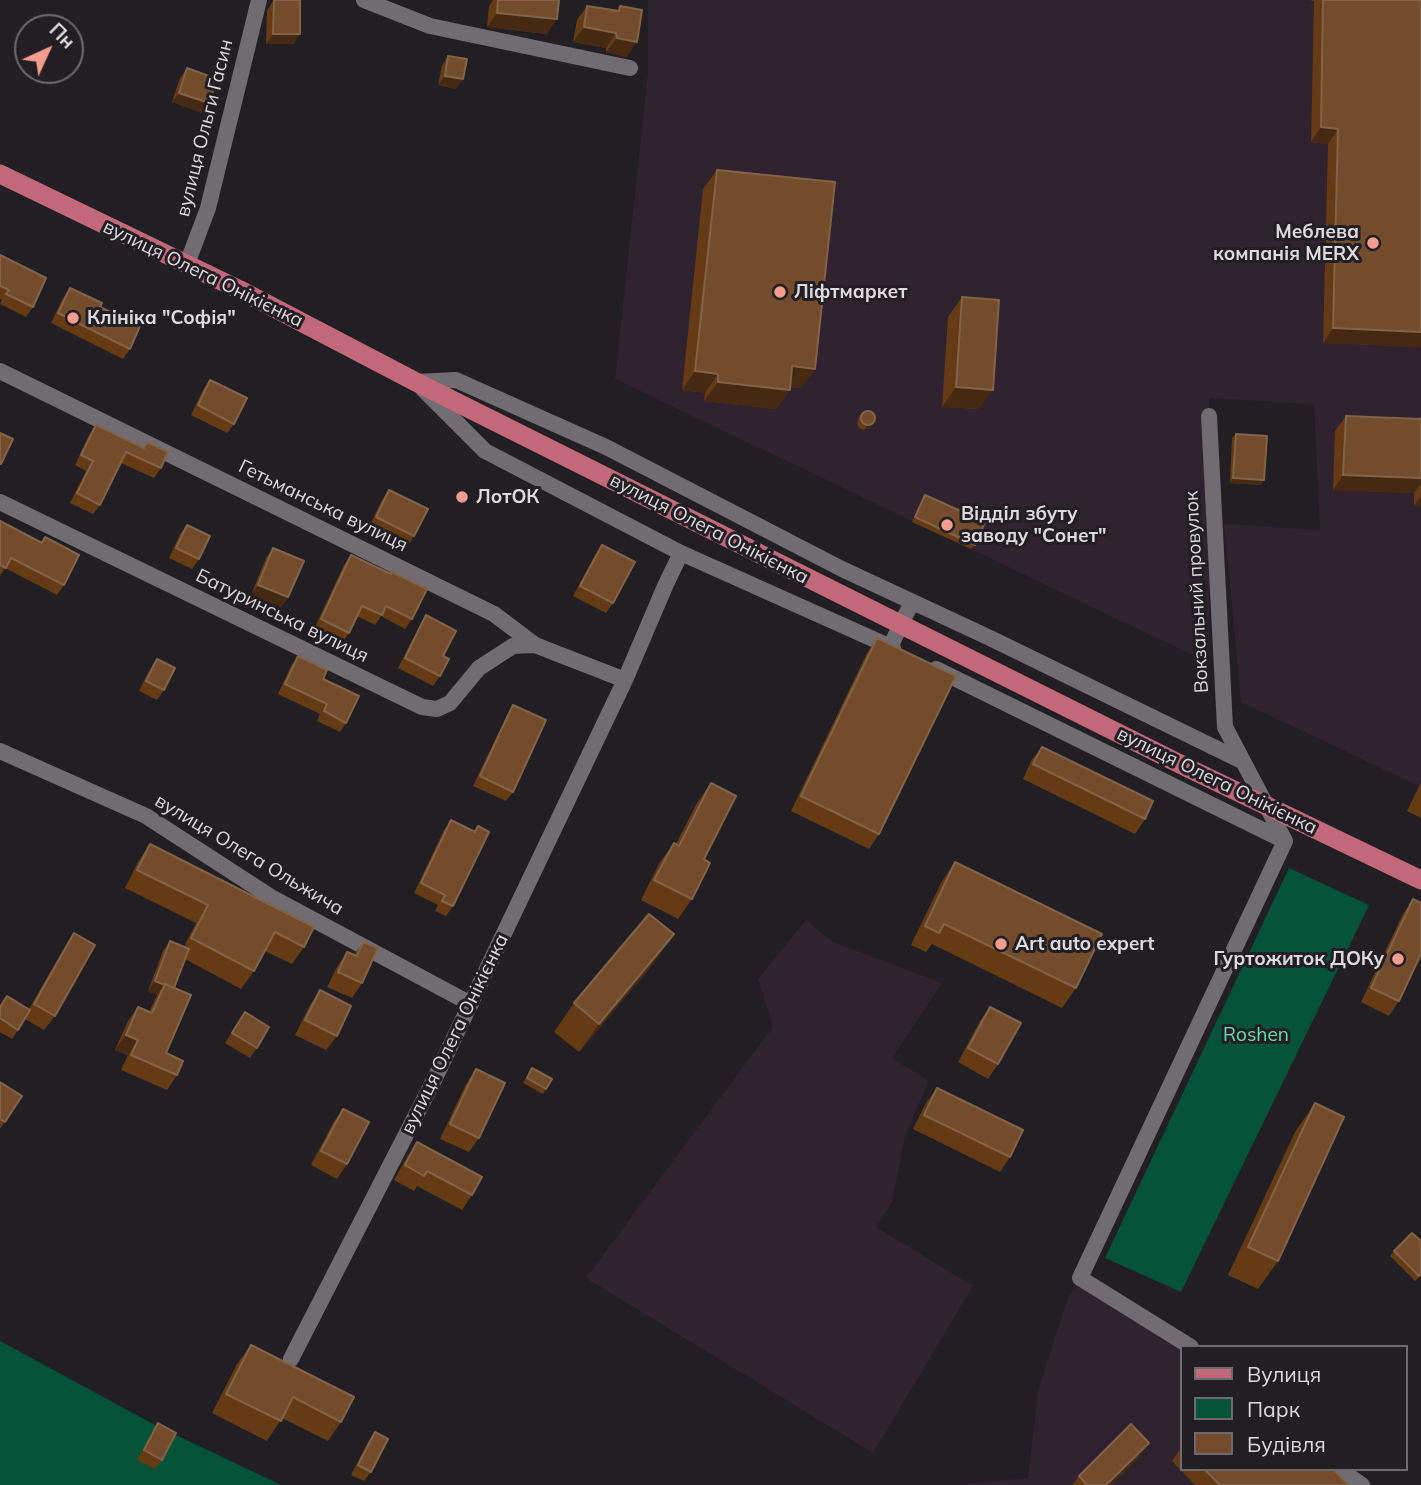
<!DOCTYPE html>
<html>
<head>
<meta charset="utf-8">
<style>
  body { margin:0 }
  #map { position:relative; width:1421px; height:1485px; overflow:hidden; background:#221f24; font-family:Mulish,sans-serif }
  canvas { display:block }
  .legend { position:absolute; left:1180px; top:1345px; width:228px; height:126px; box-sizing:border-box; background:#221f24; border:2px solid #6d6a6f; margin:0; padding:9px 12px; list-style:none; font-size:21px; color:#dedbdf }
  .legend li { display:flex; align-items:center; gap:14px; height:35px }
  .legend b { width:35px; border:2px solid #6d6a6f }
  .north { position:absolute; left:14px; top:14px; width:70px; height:70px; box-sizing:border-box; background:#221f24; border:2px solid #6d6a6f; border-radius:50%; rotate:45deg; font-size:19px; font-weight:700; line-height:28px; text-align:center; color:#dedbdf }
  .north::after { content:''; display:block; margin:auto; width:24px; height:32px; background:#f59d8e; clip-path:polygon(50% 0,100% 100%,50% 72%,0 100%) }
</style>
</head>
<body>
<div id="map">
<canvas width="1421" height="1485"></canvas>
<ul class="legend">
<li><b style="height:9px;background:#c2687b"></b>Вулиця</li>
<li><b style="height:19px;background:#045338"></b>Парк</li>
<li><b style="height:19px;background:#724c2c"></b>Будівля</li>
</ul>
<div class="north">Пн</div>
</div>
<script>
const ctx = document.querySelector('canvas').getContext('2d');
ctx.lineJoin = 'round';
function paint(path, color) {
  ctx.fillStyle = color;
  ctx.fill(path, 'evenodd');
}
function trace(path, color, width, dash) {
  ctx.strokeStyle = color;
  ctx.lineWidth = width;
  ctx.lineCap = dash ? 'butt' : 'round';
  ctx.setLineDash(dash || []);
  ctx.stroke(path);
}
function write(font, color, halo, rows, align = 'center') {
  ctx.font = font + ' Mulish,sans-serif';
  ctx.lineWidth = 6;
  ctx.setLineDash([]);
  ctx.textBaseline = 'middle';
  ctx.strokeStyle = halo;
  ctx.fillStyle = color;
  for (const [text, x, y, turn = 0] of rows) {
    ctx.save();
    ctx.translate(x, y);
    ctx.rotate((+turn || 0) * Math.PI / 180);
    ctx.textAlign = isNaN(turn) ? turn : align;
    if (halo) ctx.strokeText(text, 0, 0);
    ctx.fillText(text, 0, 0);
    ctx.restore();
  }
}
paint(new Path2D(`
  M648 0H1421V787L1241 702 1224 524 1320 530 1314 404 1209 398V663L615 379 648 72Z
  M806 920 833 942 942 983 892 1058 929 1081 905 1136 892 1202 876 1227 973 1286 873 1453 586 1278 773 1027 758 979Z
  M1080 1278 1181 1347V1469L1362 1485H965V1484L1028 1478 1038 1391 1068 1298Z`), '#30222f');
paint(new Path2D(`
  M1289 868 1369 905 1181 1292 1105 1258Z
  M0 1341 155 1425 281 1485H0Z`), '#045338');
trace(new Path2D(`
  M364 0 430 26 630 68
  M187 264 208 208 259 0
  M0 371 494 614 535 645 625 680
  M416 382 456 380 606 447 842 569 990 638 1242 761
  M423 389 485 451 681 553 893 648
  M1209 416 1225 727 1285 841
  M0 502 422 707 437 709 450 703 479 668 513 646 535 645
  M890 647 912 602
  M936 669 1285 841
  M0 751 146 816 271 897 471 1004
  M1191 1347 1080 1278 1285 841
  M291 1359 435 1078 625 680 666 584 681 553
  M1339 1469 1362 1485`), '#706c72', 16);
trace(new Path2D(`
  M0 174 240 290 416 382 1188 768 1421 880`), '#c2687b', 19);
paint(new Path2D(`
  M274 0 300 34 293 44H266L267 10Z
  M493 0H559L547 34 487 27 489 6Z
  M1309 0H1421V347L1323 343 1328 144 1311 142 1314 1Z
  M587 6 617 11 620 6 627 57 606 52V48L573 42 577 20Z
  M448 56 456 89 438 85 442 66Z
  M187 68 209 103 202 113 172 102 180 78Z
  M717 170 815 369 801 388 790 387V390L776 409 704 401 705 393 682 390 703 189Z
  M0 255 33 307 26 317 0 304 2 299H0Z
  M70 288 100 307 130 349 123 359 51 323 63 298Z
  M962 297 979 409 942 407 948 317Z
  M210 380 234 424 227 433 191 415 203 390Z
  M862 412 871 427 864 430 859 428 857 424 859 417Z
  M1346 416 1419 419 1421 416V506H1414V493L1333 490 1335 431Z
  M96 425 143 448 147 442 161 468 154 478 121 463 100 505 93 514 70 503 86 471 75 465 89 435Z
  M1236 434 1261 485 1230 483 1232 438Z
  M389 490 414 536 408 546 369 527 382 500Z
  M925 495 975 545 971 549 912 522Z
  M0 521 41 542 45 537 64 585 57 595 5 568 0 576Z
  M187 525 199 559 192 569 169 558 180 534Z
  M602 545 613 603 606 613 573 596 595 555Z
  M273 548 288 597 281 607 251 595 266 558Z
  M351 555 412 619 405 629 381 616 375 625 357 616 349 633 342 643 314 629 344 565Z
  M426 615 440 676 433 686 398 668 420 625Z
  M877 638 879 834 869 849 791 811 867 653Z
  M298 656 323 679 346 723 340 732 317 721 320 714 278 694 291 666Z
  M157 659 164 690 157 700 139 691 150 669Z
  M513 705V792L506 801 473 786 507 715Z
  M1042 747 1145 819 1135 834 1023 779 1031 761Z
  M1421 782V818L1407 811Z
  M711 783 692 899 678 919 641 900 660 862 674 843 676 844 697 803Z
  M451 820 474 832 478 826 453 906 446 916 435 911 438 905 414 893 444 830Z
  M150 844 304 947 292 964 265 951 254 971 241 989 185 959 174 988 166 1053 177 1075 167 1090 121 1070 128 1055 115 1050 128 1021 138 1007 149 1012 157 995 148 991 163 951 170 941 184 947 196 923 125 888 138 862Z
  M955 862 1076 988 1062 1008 932 944 926 952 911 945 942 881Z
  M1413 899 1399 1001 1389 1016 1361 1002 1403 914Z
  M74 933 55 1016 44 1030 25 1019 12 1039 0 1032V1006L7 996 29 1009 64 948Z
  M363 942 362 983 352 998 327 987 337 967 347 952 354 955Z
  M654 963 579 1052 554 1032 574 1003Z
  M320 990 337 1036 326 1050 295 1035 310 1005Z
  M990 1007 998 1064 988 1079 958 1062 980 1021Z
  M245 1012 257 1048 250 1058 225 1043Z
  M532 1068 546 1089 543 1094 523 1083Z
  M476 1069 479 1138 469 1152 440 1139 466 1084Z
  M0 1082 22 1096 0 1129Z
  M937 1088 1010 1157 1000 1172 913 1129 926 1103Z
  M1315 1103 1278 1261 1258 1289 1228 1275 1295 1132Z
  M343 1109 347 1164 337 1179 311 1165 333 1123Z
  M417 1142 472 1195 462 1210 417 1186 414 1191 394 1180 407 1157Z
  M1421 1241V1275L1415 1281 1390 1256 1394 1251Z
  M251 1345 341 1422 328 1441 282 1418 267 1441 212 1413 237 1364Z
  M158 1423 162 1460 155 1469 137 1460 152 1433Z
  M375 1432 371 1472 364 1481 351 1475 368 1442Z
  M1181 1448V1469H1333L1349 1485H1195L1172 1461Z
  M1139 1457 1111 1485H1072L1079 1476Z`), '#653b16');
paint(new Path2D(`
  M497 13 557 19 547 34 487 27Z
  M584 27 616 33 606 48 573 42Z
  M273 34H300L293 44H266Z
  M617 38 637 42 627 57 606 52Z
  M445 76 463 79 456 89 438 85Z
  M179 93 209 103 202 113 172 102Z
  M1321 127 1338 129 1328 144 1311 142Z
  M1333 328 1421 332V347L1323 343Z
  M792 366 815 369 801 388 779 385Z
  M695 371 718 374 705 393 682 390Z
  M718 382 790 390 776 409 704 401Z
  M956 387 993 390 979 409 942 407Z
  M874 422 871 427 864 430 867 426Z
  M1343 475 1421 478V483L1414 493 1333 490Z
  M1233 478 1264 480 1261 485 1230 483Z
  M1421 496V506H1414Z
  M258 585 288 597 281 607 251 595Z
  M674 934 654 963 579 1052 599 1024Z
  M155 981 164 985 157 995 148 991Z
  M126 1035 138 1040 128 1055 115 1050Z
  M1149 1443 1139 1457 1111 1485H1106Z`), '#452913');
const building = new Path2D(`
  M274 0H300V34H273Z
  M498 0H559L557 19 497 13Z
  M1323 0H1421V332L1333 328 1338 129 1321 127Z
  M587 6 619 11 620 6 642 10 637 42 617 38 616 33 584 27Z
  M448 56 467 59 463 79 445 76Z
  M187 68 217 79 209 103 179 93Z
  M717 170 835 182 815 369 792 366 790 390 718 382V374L695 371Z
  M0 255 46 278 33 307 6 294 9 290 0 286Z
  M70 288 102 303 100 307 140 326 130 349 58 313Z
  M962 297 999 300 993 390 956 387Z
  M210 380 247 398 234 424 198 405Z
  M861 418a7 7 0 1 1 14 0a7 7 0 1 1-14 0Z
  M1346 416 1421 419V478L1343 475Z
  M96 425 144 448 147 442 168 452 161 468 126 452 100 505 77 493 93 461 81 455Z
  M0 433 13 439 1 464H0Z
  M1236 434 1267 436 1264 480 1233 478Z
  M389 490 428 509 414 536 376 517Z
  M925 495 985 522 975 545 915 517Z
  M0 521 42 543 45 537 79 555 64 585 11 558 6 568 0 565Z
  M187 525 210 536 199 559 176 548Z
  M602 545 635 562 613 603 580 586Z
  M273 548 304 561 288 597 258 585Z
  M351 555 391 574 392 572 427 589 412 619 386 606 382 615 362 606 349 633 321 619Z
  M426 615 456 631 443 656 449 659 440 676 405 658Z
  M877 638 956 676 879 834 801 796Z
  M298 656 327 670 323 679 359 696 346 723 324 711 327 704 285 684Z
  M157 659 175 668 164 690 146 681Z
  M513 705 546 720 513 792 480 776Z
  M1042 747 1153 801 1145 819 1033 764Z
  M711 783 736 796 704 859 710 863 692 899 654 880 674 843 679 846Z
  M451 820 475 832 478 826 489 832 453 906 442 901 445 895 421 883Z
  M150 844 314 927 304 947 275 932 254 971 191 938 208 905 137 870Z
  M955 862 1102 934 1076 988 944 924 939 933 925 926Z
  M1413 899 1421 903V954L1399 1001 1371 988Z
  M649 914 674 934 599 1024 574 1003Z
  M74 933 95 945 55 1016 34 1004Z
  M170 941 189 949 174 988 165 984V985L155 981Z
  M363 942 378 948 362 983 338 972 347 952 357 956Z
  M165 984 191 995 166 1053 183 1061 177 1075 131 1055 138 1040 126 1035 138 1007 152 1013Z
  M320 990 351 1006 337 1036 305 1020Z
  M7 996 30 1010 18 1030 0 1018V1007Z
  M990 1007 1021 1023 998 1064 968 1048Z
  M245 1012 269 1027 257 1048 232 1033Z
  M532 1068 552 1079 546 1089 527 1078Z
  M476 1069 505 1083 479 1138 450 1124Z
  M0 1082 22 1096 5 1122 0 1119Z
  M937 1088 1023 1130 1010 1157 924 1115Z
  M1315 1103 1344 1117 1278 1261 1248 1247Z
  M343 1109 369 1122 347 1164 321 1151Z
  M417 1142 482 1177 472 1195 427 1171 424 1176 405 1165Z
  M1412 1233 1421 1241V1274L1419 1276 1394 1251Z
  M251 1345 354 1397 341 1422 293 1397 281 1421 226 1394Z
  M158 1423 176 1433 162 1460 144 1450Z
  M1131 1424 1149 1443 1106 1485H1087L1079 1476Z
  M375 1432 388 1439 371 1472 358 1465Z
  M1204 1469H1333L1349 1485H1220Z`);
paint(building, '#724c2c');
trace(building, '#836348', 2);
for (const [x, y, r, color] of [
  [1373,243,7,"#f59d8e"],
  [780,292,7,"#f59d8e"],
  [73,318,7,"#f59d8e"],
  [462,497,7,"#f59d8e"],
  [947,525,7,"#f59d8e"],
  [1001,944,7,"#f59d8e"],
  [1398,959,7,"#f59d8e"]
]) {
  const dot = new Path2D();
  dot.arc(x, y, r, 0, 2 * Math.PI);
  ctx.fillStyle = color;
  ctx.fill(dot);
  trace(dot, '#221f24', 2.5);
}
write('19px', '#dedbdf', '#221f24', [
  ["вулиця Ольги Гасин",205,128,-76],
  ["вулиця Олега Онікієнка",203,274,26],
  ["Гетьманська вулиця",323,506,26],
  ["вулиця Олега Онікієнка",709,529,27],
  ["Вокзальний провулок",1197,592,-93],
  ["Батуринська вулиця",282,616,26],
  ["вулиця Олега Онікієнка",1217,781,26],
  ["вулиця Олега Ольжича",249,855,31],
  ["вулиця Олега Онікієнка",455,1034,-64]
]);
write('bold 19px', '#dedbdf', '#221f24', [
  ["Меблева",1359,232,"right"],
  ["компанія MERX",1359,254,"right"],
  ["Ліфтмаркет",794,292],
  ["Клініка \"Софія\"",87,318],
  ["ЛотОК",476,497],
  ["Відділ збуту",961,514],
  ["заводу \"Сонет\"",961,536],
  ["Art auto expert",1015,944],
  ["Гуртожиток ДОКу",1384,959,"right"]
], 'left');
write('19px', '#69e0ab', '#221f24', [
  ["Roshen",1256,1035]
]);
</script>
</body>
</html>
